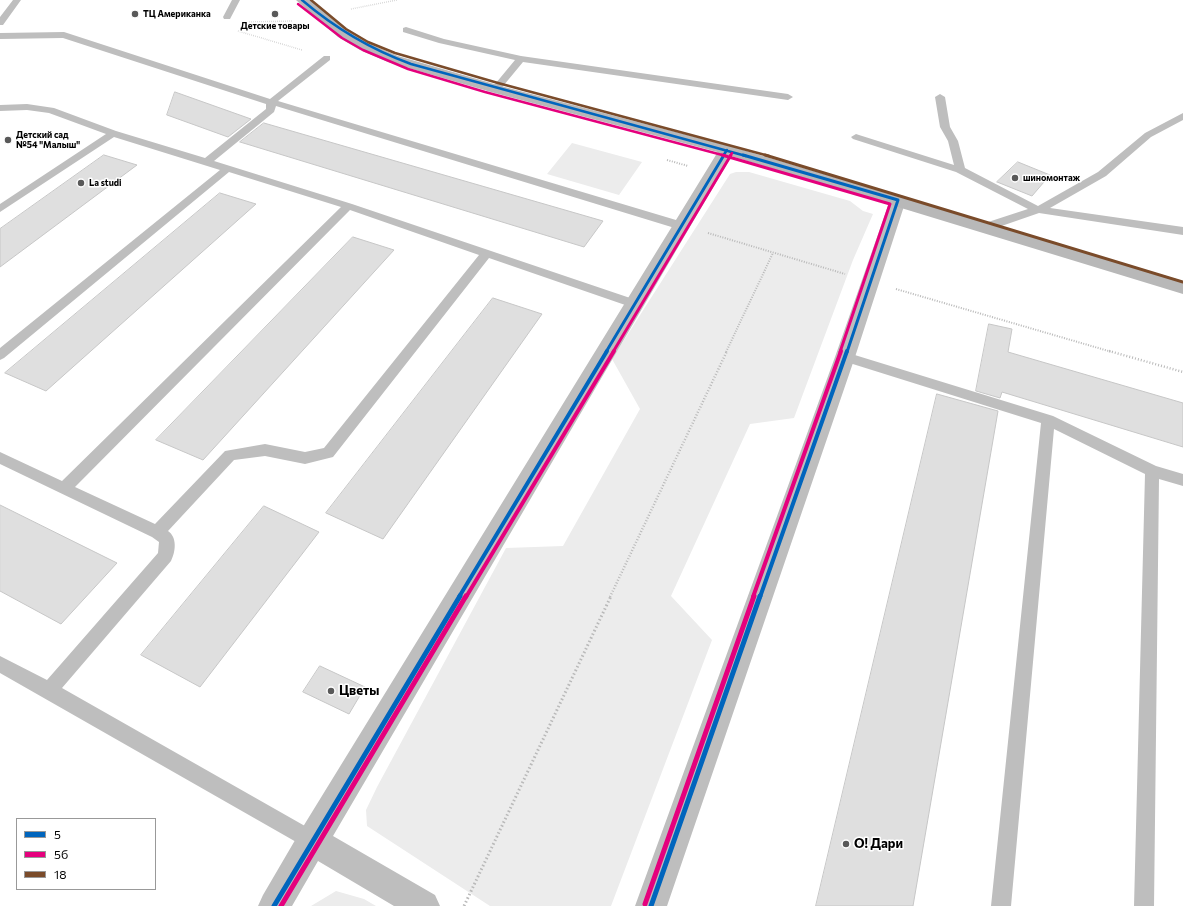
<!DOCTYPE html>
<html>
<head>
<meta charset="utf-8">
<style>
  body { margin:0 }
  #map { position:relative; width:1183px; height:906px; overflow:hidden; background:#fff; font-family:Commissioner,sans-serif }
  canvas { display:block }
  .legend { position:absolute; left:16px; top:818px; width:140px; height:72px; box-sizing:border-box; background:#fff; border:1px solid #999; margin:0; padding:5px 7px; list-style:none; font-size:12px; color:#000 }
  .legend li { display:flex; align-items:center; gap:8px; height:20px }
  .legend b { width:20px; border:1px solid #999 }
</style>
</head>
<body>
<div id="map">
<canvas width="1183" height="906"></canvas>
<ul class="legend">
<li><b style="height:5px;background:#0065bd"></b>5</li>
<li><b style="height:5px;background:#e5007d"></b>5б</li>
<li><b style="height:5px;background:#7a4b2a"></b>18</li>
</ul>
</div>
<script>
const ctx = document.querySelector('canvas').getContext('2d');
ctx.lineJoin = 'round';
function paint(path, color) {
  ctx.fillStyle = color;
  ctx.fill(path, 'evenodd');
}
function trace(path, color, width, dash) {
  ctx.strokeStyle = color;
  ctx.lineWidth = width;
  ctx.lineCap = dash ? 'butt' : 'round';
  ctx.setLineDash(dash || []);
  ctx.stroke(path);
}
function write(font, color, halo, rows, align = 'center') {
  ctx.font = font + ' Commissioner,sans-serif';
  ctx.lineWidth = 3;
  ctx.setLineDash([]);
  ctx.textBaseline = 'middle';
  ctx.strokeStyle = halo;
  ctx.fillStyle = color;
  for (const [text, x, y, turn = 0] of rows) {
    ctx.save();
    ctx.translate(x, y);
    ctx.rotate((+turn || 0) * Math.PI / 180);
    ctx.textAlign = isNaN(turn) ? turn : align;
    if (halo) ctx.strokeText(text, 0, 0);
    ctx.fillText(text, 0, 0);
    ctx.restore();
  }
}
paint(new Path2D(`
  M572 143 642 162 619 195 547 174Z
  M736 172H749L850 201 863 211 873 214 853 260 794 418 750 424 671 596 712 640 611 906H490L367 826 366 810 377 787 506 548 563 546 640 409 612 359 730 174Z
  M336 891 364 899 376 906H311Z`), '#ececec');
const building = new Path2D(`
  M175 92 251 119 228 137 167 115Z
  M264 123 603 221 584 247 240 142Z
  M104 155 137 165 0 267V229Z
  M1018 162 1050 175 1032 196 997 182Z
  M220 193 256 204 46 391 5 373Z
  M353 237 394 250 203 460 156 440Z
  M493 298 542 314 383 539 326 513Z
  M989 324 1012 329 1008 352 1183 403V447L1002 392 1000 398 976 391Z
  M937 394 998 411 913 906H816Z
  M0 505 117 563 61 624 0 591Z
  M264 506 319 532 200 687 141 655Z
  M320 666 365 687 349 714 303 692Z`);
paint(building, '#dfdfdf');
trace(building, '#c7c7c7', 1);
trace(new Path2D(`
  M351 9 397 0
  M249 22 292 21
  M238 31 302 50`), '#b9b9b9', 1.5, [0.5, 1.5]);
trace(new Path2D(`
  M667 160 688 166
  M708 233 845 274
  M896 289 1112 352
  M726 352 773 253`), '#b9b9b9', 2, [1, 1.5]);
trace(new Path2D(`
  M1109 351 1183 372
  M610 597 727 351`), '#b9b9b9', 2.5, [1, 2]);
trace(new Path2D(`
  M464 906 611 596`), '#b9b9b9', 3, [1.5, 2.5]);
paint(new Path2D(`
  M13 0H21L3 25H0V17Z
  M232 0H240L230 19H224L223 17Z
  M406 27 444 39 521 56 788 94 793 97 788 100 523 62 499 91 496 92 491 89 515 60 439 43 403 32V28Z
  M64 32 270 99 324 56H330V60L278 101 686 223 687 226 682 230 678 229 276 106 274 112 214 161 352 204 639 301 641 304 639 307H631L489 258 333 457 305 464 265 456 234 460 168 531C177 537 176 551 171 561L62 688 319 834 322 841 319 848 312 851 0 673V656L47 680 158 553 159 542 152 537 0 464V452L62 481 341 207 229 172 4 358 0 360V348L220 170 114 137 0 212V204L106 134 49 113 27 110 0 111V105L27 104 54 108 116 131 205 158 266 109V104L63 38 0 39V33ZM350 210 479 255 324 448 305 452 265 444 225 451 155 524 75 487Z
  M940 94 945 97 950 127 958 141 965 168 1038 206 1098 172 1145 133 1183 113V120L1151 137 1106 176 1050 208 1183 227V235L1039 213 990 230H982L980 227 982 224 1028 209 956 172 853 139 851 137 856 134 859 135 954 165 948 141 940 127 935 97Z
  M845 352 1053 416 1156 466 1183 474V486L1159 479 1154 906H1134L1145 474 1054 429 1011 906H991L1041 423 840 360 839 357 840 354Z`), '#bebebe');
paint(new Path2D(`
  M727 145 733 147 735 150 333 836 435 895 440 906H394L318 861 292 906H258L263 895 301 830 719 150 721 147Z
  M898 195 904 196 906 200 855 357 667 906H635L835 357 890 200 892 196Z`), '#bebebe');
paint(new Path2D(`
  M296 0H310L348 31 370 44 398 56 501 86 733 147 1183 281V294L721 153 491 92 388 62 360 50 338 37Z`), '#b8b8b8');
trace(new Path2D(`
  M302 0C336 29 370 49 411 64L746 156
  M723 156 727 150`), '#0065bd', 2.5);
trace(new Path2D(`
  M743 155 898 200 847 352
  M606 352 724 155`), '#0065bd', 3);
trace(new Path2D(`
  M459 597 607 351
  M760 597 847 351`), '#0065bd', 4);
trace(new Path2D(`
  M274 906 460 596
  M651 906 760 596`), '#0065bd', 5);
trace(new Path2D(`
  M298 4 342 38 363 50 408 69 485 92 726 156
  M730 156 732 153`), '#e5007d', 2.5);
trace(new Path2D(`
  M722 155 890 204 840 352
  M613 352 731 155`), '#e5007d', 3);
trace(new Path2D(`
  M466 597 614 351
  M753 597 841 351`), '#e5007d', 4);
trace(new Path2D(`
  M645 904 754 596
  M281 906 466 596`), '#e5007d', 5);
trace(new Path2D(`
  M311 0 346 29 368 42 395 53 498 83 769 156`), '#7a4b2a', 2.5);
trace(new Path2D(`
  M765 155 1183 282`), '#7a4b2a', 3);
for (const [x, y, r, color] of [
  [135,14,4,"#595959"],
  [275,14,4,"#595959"],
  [8,140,4,"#595959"],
  [1015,178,4,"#595959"],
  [81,183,4,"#595959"],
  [331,691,4,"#595959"],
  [846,844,4,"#595959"]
]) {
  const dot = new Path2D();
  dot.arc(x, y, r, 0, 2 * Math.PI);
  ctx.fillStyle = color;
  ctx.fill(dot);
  trace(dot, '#fff', 1.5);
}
write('bold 9px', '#000', '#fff', [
  ["ТЦ Американка",143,14],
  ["Детские товары",275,26,"center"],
  ["Детский сад",16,135],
  ["№54 \"Малыш\"",16,145],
  ["шиномонтаж",1023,178],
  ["La studi",89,183]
], 'left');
write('bold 13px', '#000', '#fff', [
  ["Цветы",339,691],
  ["О! Дари",854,844]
], 'left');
</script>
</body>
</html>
